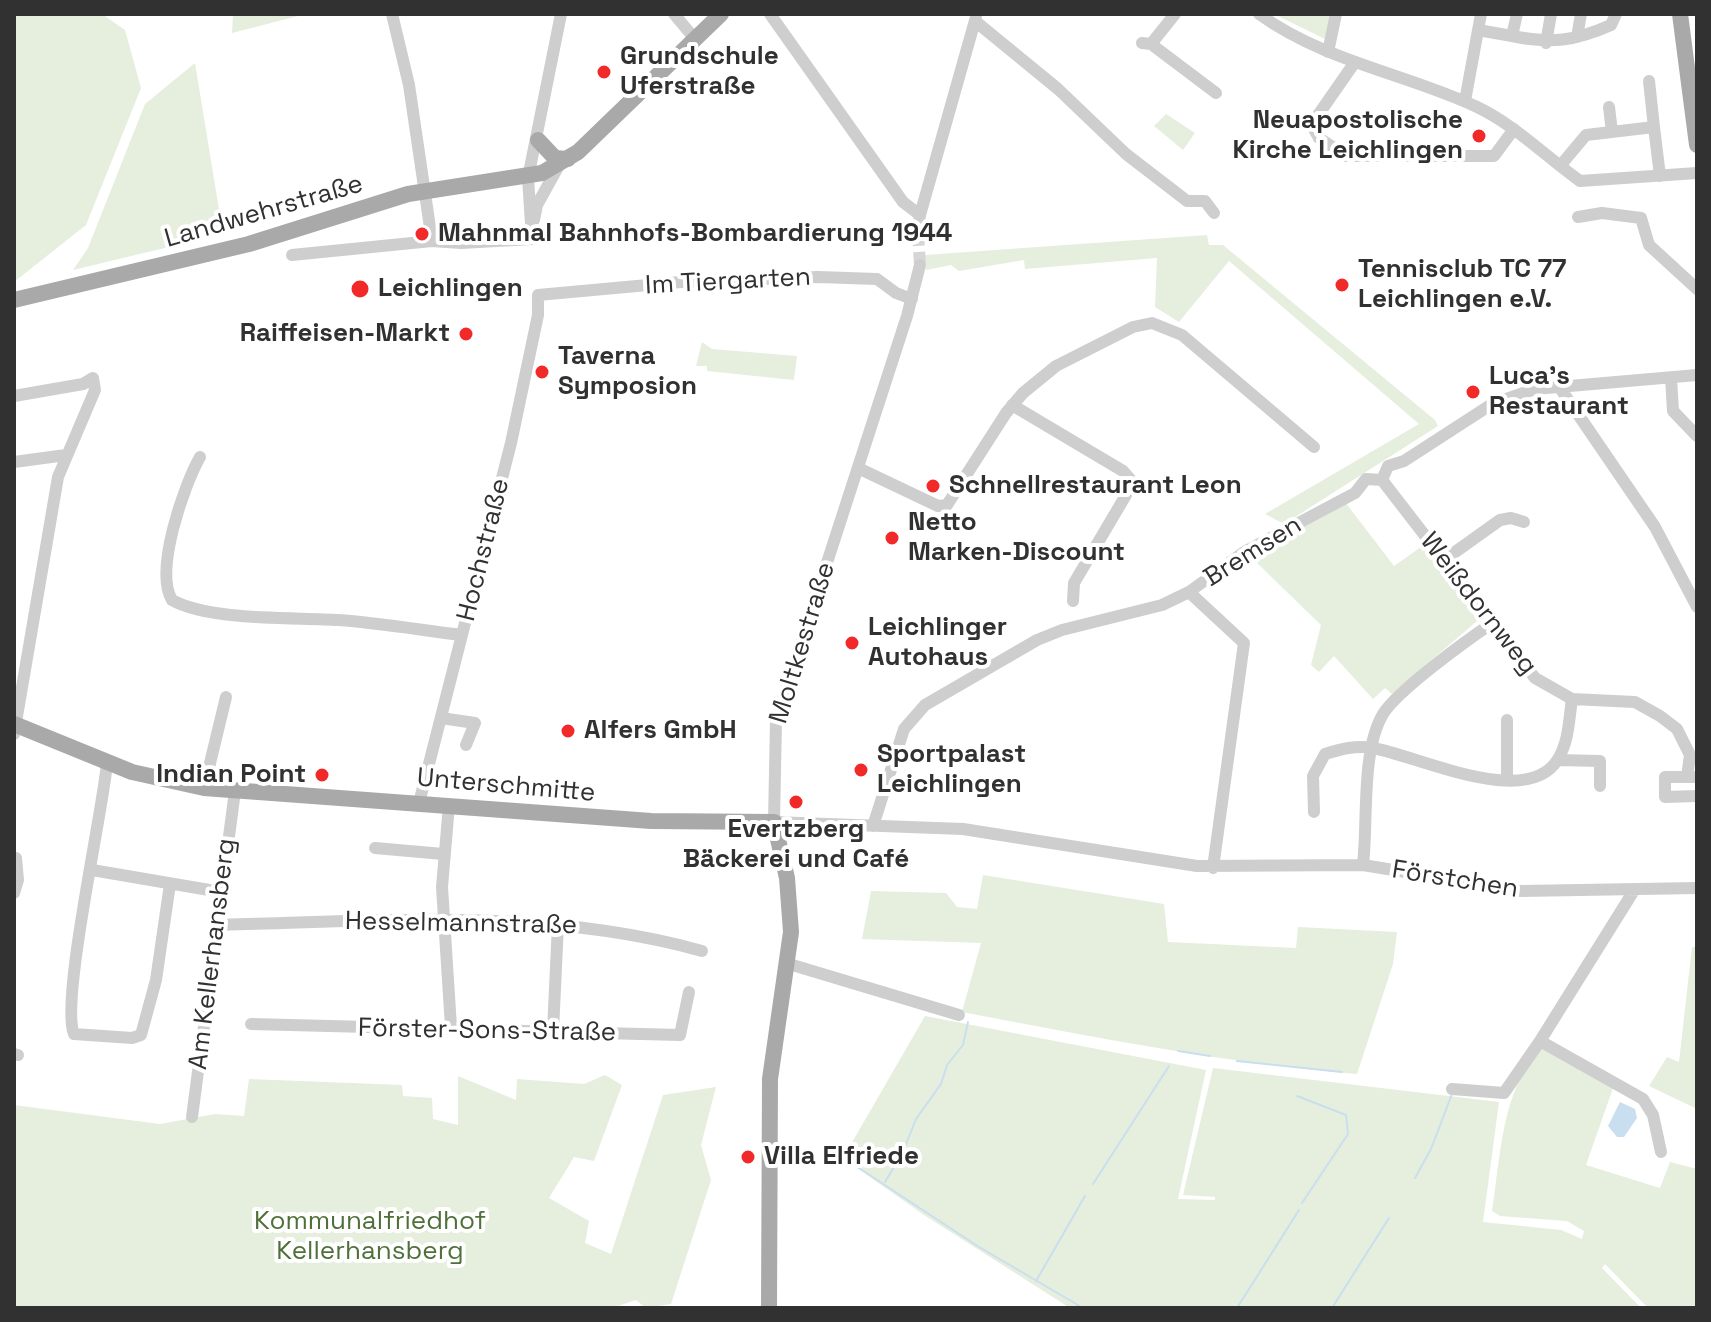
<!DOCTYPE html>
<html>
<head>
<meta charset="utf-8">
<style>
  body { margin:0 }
  #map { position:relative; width:1711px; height:1322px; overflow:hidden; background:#fff; font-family:"Space Grotesk",sans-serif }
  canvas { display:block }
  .frame { position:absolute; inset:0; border:16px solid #313131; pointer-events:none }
</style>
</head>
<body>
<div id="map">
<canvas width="1711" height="1322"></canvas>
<div class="frame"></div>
</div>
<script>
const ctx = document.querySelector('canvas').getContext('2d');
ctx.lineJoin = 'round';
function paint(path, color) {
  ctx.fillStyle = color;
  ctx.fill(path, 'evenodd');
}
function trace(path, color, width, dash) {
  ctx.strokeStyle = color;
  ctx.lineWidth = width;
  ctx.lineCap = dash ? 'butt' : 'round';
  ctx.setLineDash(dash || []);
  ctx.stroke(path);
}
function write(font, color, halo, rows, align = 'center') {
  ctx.font = font + ' "Space Grotesk",sans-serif';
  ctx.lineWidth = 8;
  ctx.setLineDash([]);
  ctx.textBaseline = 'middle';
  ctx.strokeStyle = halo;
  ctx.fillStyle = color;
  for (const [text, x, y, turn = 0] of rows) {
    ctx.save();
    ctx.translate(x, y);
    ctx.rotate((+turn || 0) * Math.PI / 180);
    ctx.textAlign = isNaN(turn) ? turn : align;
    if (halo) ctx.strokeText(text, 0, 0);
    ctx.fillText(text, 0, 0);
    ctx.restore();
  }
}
paint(new Path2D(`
  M14 14H102L125 30 141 88 86 225 14 282Z
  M233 14H306L232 33Z
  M1274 14 1330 16 1325 39Z
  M195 63 223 234 73 270 88 248 145 104Z
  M1166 114 1195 133 1183 150 1154 126Z
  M1207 235 1209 245H1223L1435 420 1438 426 1284 524 1265 514 1419 424 1229 261 1179 322 1155 307 1157 258 1025 269 1024 260 959 271 951 265 926 270 925 255Z
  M702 342 712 349 797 356 794 380 707 371V366H696Z
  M1345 502 1394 566 1428 542 1444 560 1477 621 1392 694 1385 688 1373 699 1334 656 1319 672 1311 665 1321 625 1257 563 1262 548Z
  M983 875 1164 904 1168 942 1296 948 1298 927 1397 932 1393 964 1357 1074C1224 1063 1094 1037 962 1012L981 943 862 939 871 891 946 893 957 907 977 909Z
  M1692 947H1697V1109L1649 1086 1667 1057 1679 1062Z
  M925 1016 1206 1070 1178 1199 1215 1200V1197L1183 1195 1213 1068 1499 1102 1483 1222 1561 1230 1582 1239 1584 1231 1567 1221 1500 1216 1492 1211C1501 1155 1501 1091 1541 1048L1613 1088 1586 1165 1660 1188 1670 1162 1697 1169V1308H1648L1605 1264 1602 1268 1641 1308H1070L924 1215 843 1158Z
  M605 1075 622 1085 594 1161 574 1157 549 1198 589 1221 585 1243 611 1254 663 1095 716 1087 701 1145 711 1180 671 1304 646 1308 636 1300 612 1308H14V1105L160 1124 215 1114 244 1116 249 1079 402 1085 403 1096 432 1098 433 1119 458 1125V1076L516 1100 517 1079 584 1084Z`), '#e6eede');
paint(new Path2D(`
  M1620 1102 1635 1109 1637 1118 1624 1137H1617L1608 1126Z`), '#c9deef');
trace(new Path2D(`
  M1178 1051 1210 1056
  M1237 1061 1342 1072
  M1297 1096 1346 1115 1348 1134 1302 1203
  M833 1151 979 1247 1083 1308
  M1415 1178 1431 1149 1452 1094
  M885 1182 903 1152 916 1119 941 1084 947 1065 963 1045 968 1022
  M1093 1184 1169 1066
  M1036 1281 1085 1196
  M1237 1308 1299 1210
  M1332 1308 1389 1218`), '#c9deef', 2);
trace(new Path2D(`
  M918 234 920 265`), '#d6d6d6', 12, [12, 6]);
trace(new Path2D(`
  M392 14 409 85 432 241
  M674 14 695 39
  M770 14 903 202 920 215
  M1259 14C1324 61 1403 73 1475 106 1514 124 1545 156 1580 181L1697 173
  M1517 14 1512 36C1551 44 1575 41 1611 25L1616 14
  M975 21 1058 89 1126 154 1187 201H1205L1214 213
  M1478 30 1512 36
  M1577 37 1581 14
  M1142 43 1151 44 1216 93
  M1546 43 1551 14
  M1151 44 1175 14
  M1328 52 1336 14
  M1355 62 1316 118 1314 129 1319 138 1346 156H1494L1514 129
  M1465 101 1481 14
  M1609 107 1612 132
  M1654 127 1660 176
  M1560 166 1586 135 1654 127 1649 81
  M1578 217 1602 213 1641 218 1649 245 1697 289
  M534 220 537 205 558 167
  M918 234 920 215 976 17
  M532 239 528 178 561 14
  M292 255 432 241 461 243 532 239
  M920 265 907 316 776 720 774 822 963 829 1197 866 1363 865 1521 891 1697 888
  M1671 378 1673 411 1697 436
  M1558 385 1655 527 1697 607
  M14 396 83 384 93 378 95 390 58 477 14 734
  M1012 405 1123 471 1130 479 1126 495 1074 583 1073 601
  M200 457C184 485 154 571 172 600 209 621 294 617 338 620 380 623 421 630 462 635
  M14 462 66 455
  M858 468 938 506 947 505 1006 413 1023 393 1056 366 1133 327 1152 323 1182 335 1314 447
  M1382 480 1535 678 1572 699 1635 702 1660 716 1677 729 1690 755 1687 777
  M1444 560 1500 520 1511 518 1524 522
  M1189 592 1244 643 1213 868
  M441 718 475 723 466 745
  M1558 760 1600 761V786
  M107 763C103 811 60 1003 74 1034L132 1038 141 1035 156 980 170 884
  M1697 777H1665V797L1697 796
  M1507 780V720
  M204 788 226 697
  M419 803 511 443 538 315V295L681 282 818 277 877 279 896 293 912 299
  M449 805 442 887 451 1027
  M1314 812 1313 776 1325 754C1341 749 1356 745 1373 748 1418 756 1528 810 1558 759 1569 741 1569 719 1572 699
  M873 826 904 729 925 705 1037 640 1062 630 1162 605 1189 592 1244 552 1355 493 1366 479 1382 480 1388 466 1404 461 1492 404 1535 389 1697 375
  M375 848 443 854
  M1363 865C1368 822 1361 751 1383 714 1397 691 1467 640 1491 624
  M92 870 221 892
  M1633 892 1540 1041 1643 1099 1653 1115 1661 1152
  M14 893 18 880 16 858
  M217 925C380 921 544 907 702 951
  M789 964 959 1015
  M251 1024 680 1035 689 992
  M553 1031 558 924
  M14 1054 18 1055
  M1452 1089 1504 1093 1540 1041
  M192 1117 235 791`), '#cecece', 12);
trace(new Path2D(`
  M1680 14 1697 145
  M538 140 555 158 568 159
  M14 300 249 244 408 194 542 173 578 152 721 14
  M14 724 132 772 204 788 651 821 774 822 787 878 791 932 770 1079 769 1308`), '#a9a9a9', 16);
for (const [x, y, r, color] of [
  [604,72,8,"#f12929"],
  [1479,136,8,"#f12929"],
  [422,234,8,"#f12929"],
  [1342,285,8,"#f12929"],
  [360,289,10,"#f12929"],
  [466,334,8,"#f12929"],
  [542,372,8,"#f12929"],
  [1473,392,8,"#f12929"],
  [933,486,8,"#f12929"],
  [892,538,8,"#f12929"],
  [852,643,8,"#f12929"],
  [568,731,8,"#f12929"],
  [861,770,8,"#f12929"],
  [322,775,8,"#f12929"],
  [796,802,8,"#f12929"],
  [748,1157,8,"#f12929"]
]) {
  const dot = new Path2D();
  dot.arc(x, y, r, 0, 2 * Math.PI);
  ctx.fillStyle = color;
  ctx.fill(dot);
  trace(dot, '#fff', 3);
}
write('bold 26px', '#313131', '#fff', [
  ["Grundschule",620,57],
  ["Uferstraße",620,87],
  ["Neuapostolische",1463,121,"right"],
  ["Kirche Leichlingen",1463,151,"right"],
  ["Mahnmal Bahnhofs-Bombardierung 1944",438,234],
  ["Tennisclub TC 77",1358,270],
  ["Leichlingen e.V.",1358,300],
  ["Leichlingen",378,289],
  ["Raiffeisen-Markt",450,334,"right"],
  ["Taverna",558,357],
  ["Symposion",558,387],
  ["Luca's",1489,377],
  ["Restaurant",1489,407],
  ["Schnellrestaurant Leon",949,486],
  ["Netto",908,523],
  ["Marken-Discount",908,553],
  ["Leichlinger",868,628],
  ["Autohaus",868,658],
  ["Alfers GmbH",584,731],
  ["Sportpalast",877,755],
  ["Leichlingen",877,785],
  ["Indian Point",306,775,"right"],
  ["Evertzberg",796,830,"center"],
  ["Bäckerei und Café",796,860,"center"],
  ["Villa Elfriede",764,1157]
], 'left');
write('26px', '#313131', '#fff', [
  ["Landwehrstraße",264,212,-16],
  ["Im Tiergarten",728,282,-3],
  ["Hochstraße",484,550,-76],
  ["Bremsen",1253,552,-32],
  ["Weißdornweg",1478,604,52],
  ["Moltkestraße",803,643,-73],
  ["Unterschmitte",506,786,5],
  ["Förstchen",1455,880,9],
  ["Hesselmannstraße",461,924,1],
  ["Am Kellerhansberg",213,954,-83],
  ["Förster-Sons-Straße",487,1031,1]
]);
write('26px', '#4f703a', '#fff', [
  ["Kommunalfriedhof",370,1222],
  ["Kellerhansberg",370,1252]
]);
</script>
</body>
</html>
